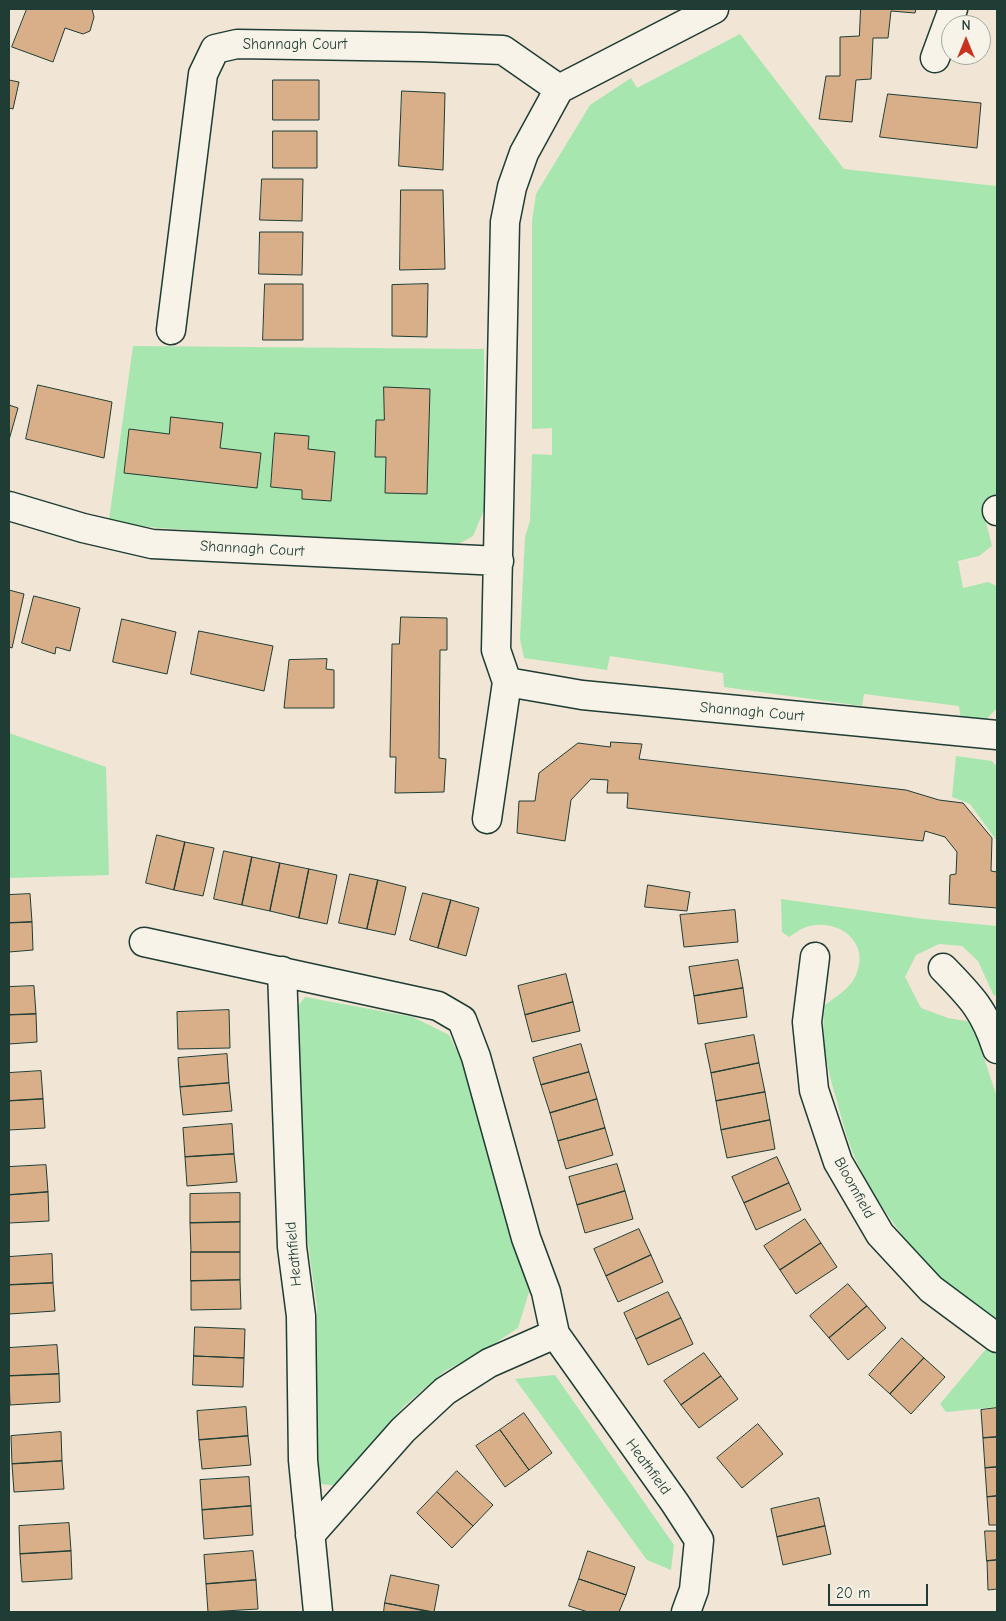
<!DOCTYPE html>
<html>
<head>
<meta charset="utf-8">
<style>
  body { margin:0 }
  #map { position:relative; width:1006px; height:1621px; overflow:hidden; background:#f1e5d5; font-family:"Comic Neue",sans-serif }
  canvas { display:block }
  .frame { position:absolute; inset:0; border:10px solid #1f3d34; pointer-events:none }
  .north { position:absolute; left:941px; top:15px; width:50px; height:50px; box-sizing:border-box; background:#f7f3e8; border:1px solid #a1aaa0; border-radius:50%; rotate:0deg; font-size:14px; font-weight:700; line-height:20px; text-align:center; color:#1f3d34 }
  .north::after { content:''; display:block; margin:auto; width:18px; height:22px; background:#c8321e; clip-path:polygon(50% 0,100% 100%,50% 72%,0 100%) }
  .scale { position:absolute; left:828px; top:1584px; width:100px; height:22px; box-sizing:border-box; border:2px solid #1f3d34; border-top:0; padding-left:6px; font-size:15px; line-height:18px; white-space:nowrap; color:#1f3d34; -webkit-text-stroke:4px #f7f3e8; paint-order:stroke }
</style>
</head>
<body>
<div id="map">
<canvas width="1006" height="1621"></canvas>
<div class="frame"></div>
<div class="north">N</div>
<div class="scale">20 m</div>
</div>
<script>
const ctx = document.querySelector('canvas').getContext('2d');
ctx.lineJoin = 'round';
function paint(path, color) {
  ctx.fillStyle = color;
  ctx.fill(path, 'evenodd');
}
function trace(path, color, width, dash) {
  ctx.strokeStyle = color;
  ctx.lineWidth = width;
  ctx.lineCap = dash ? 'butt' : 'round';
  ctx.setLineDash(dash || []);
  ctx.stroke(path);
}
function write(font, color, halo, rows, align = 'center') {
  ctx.font = font + ' "Comic Neue",sans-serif';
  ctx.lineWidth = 4.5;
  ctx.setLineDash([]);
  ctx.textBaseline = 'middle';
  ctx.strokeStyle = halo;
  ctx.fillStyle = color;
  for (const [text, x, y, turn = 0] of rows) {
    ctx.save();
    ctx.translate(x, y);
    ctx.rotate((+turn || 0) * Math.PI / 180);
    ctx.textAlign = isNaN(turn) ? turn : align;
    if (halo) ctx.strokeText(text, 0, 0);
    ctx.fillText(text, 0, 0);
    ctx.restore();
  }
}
paint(new Path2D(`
  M740 34 844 169 996 186 997 502H991L983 510 992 546 979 556 958 561 963 588 988 582 997 586V708L984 722 961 721 959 706 864 694 862 706 724 687 723 673 610 656 607 670 524 658 520 639 525 537 530 521 532 454 552 455V428L532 429V221L536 194 590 105 631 78 637 88Z
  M133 346 484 349 485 508 473 536 449 549 148 527 109 520Z
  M9 733 106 767 109 875 9 878Z
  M956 756 992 761 997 767V841L970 804 952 797Z
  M781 899 924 919 997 926V994L994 996 978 961 962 946 939 944 916 955 905 977 921 1008 948 1018 972 1022 997 1097V1320C939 1287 891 1229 861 1170 849 1148 843 1123 836 1098 827 1068 820 1037 825 1005 835 997 851 988 856 975 871 941 837 917 806 927 800 929 794 934 789 937L782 932Z
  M305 997 413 1017 449 1035 461 1059 529 1292 518 1328 488 1348 445 1371 404 1406 337 1486 321 1484 316 1443 317 1307 306 1229 298 1006Z
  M986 1349 997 1354V1407L946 1412 940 1404Z
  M555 1375 674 1545 671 1570 647 1560 515 1379Z`), '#a7e7af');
const building = new Path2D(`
  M27 9H92L94 17 90 31 83 34 65 28 53 62 12 47Z
  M861 9H916L915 13 891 11 888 38H873L871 79 856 80 852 122 819 119 826 76H840V37L859 36Z
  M9 80 19 82 13 109 9 108Z
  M273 80H319V120H273Z
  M402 91 445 93 443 170 399 166Z
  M888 94 981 103 977 148 880 137Z
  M273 131H317V168H273Z
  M262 179H303L302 221 260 220Z
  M401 190H443L445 269 400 270Z
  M260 232H303L302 275 259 274Z
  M265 284H303V340H263Z
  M428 284 427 337 392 336V285Z
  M38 385 112 402 104 458 26 439Z
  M384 387 430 389 427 494 385 493 386 457H375L376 420H384Z
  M9 405 18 408 9 440Z
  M171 417 223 423 220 448 261 453 257 488 124 473 129 429 169 434Z
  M275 433 309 436 308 449 335 452 331 501 302 499V490L271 487Z
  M9 590 24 594 12 648 9 647Z
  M34 596 80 608 70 651 56 647 55 654 22 643Z
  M401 617 447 618V650H440L439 758 446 759 444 792 395 793 396 757H390L392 644H399Z
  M122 619 176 632 167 674 113 662Z
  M199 631 273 646 264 691 191 674Z
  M327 659 326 669 334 670V708H284L289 660Z
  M611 742 642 744 639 759 906 790 939 800 963 803 992 838 991 871 997 872V908L949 904 950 875 956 874 957 852 945 837 925 831 923 841 627 808 628 793H607L608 780 591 779 571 800 565 841 517 833 519 801H535L539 773 578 743 610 747Z
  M157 835 185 842 174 890 146 883Z
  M185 842 214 848 203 896 174 890Z
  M224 851 252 857 242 905 214 899Z
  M252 857 280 863 270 911 242 905Z
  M280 863 309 869 299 918 270 911Z
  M309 869 337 875 327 924 299 918Z
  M350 874 378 880 367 929 339 923Z
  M378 880 406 887 395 935 367 929Z
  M648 885 690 892 687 911 645 907Z
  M423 893 451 900 438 948 410 940Z
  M30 894 32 922 9 923V895Z
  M451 900 479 908 466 956 438 948Z
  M735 910 738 942 684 947 680 915Z
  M32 922 33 950 9 952V923Z
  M738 960 743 988 694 996 689 967Z
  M566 974 573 1002 525 1015 518 986Z
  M34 986 36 1014 9 1015V987Z
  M743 988 747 1017 698 1024 694 996Z
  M573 1002 580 1031 532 1042 525 1015Z
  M229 1010 230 1048 178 1049 177 1012Z
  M36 1014 37 1042 9 1044V1015Z
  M754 1035 759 1063 711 1073 705 1044Z
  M581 1044 589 1072 541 1085 533 1058Z
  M227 1054 229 1083 180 1087 178 1058Z
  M759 1063 765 1092 716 1101 711 1073Z
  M41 1071 43 1099 9 1101V1073Z
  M589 1072 597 1099 550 1113 541 1085Z
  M229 1083 232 1111 183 1115 180 1087Z
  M765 1092 770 1120 721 1130 716 1101Z
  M43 1099 45 1128 9 1130V1101Z
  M597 1099 605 1128 558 1141 550 1113Z
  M770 1120 775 1149 727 1158 721 1130Z
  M232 1124 234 1154 185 1157 183 1128Z
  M605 1128 613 1155 566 1169 558 1141Z
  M234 1154 237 1182 187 1186 185 1157Z
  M777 1157 789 1183 744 1203 732 1177Z
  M617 1164 625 1191 577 1205 569 1177Z
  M46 1165 48 1192 9 1195V1167Z
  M789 1183 801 1210 756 1230 744 1203Z
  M625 1191 633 1219 585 1233 577 1205Z
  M48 1192 49 1221 9 1223V1195Z
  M240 1193V1222L190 1223V1194Z
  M805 1219 821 1243 780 1270 764 1246Z
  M240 1222V1252H191L190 1223Z
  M639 1229 651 1255 606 1276 594 1249Z
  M821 1243 837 1267 796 1294 780 1270Z
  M191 1252H240V1280L191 1281Z
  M52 1254 53 1283 9 1285V1257Z
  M651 1255 663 1282 618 1302 606 1276Z
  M240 1280 241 1309 191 1310V1281Z
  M53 1283 55 1311 9 1314V1285Z
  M848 1284 867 1306 829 1338 810 1316Z
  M668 1292 681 1318 636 1339 624 1313Z
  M867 1306 886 1328 848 1360 829 1338Z
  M681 1318 693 1344 648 1365 636 1339Z
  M195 1327 245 1329 244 1358 194 1356Z
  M902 1338 924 1358 890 1394 869 1375Z
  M57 1345 59 1374 9 1376V1348Z
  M704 1353 721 1376 681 1405 664 1381Z
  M194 1356 244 1358 243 1387 193 1385Z
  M924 1358 945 1377 911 1414 890 1394Z
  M59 1374 60 1402 10 1405 9 1376Z
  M721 1376 738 1399 699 1428 681 1405Z
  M246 1407 248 1436 199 1440 197 1411Z
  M997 1408V1437L983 1438 981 1410Z
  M524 1413 552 1453 529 1470 500 1430Z
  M758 1424 783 1454 742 1488 717 1458Z
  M500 1430 529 1470 505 1487 476 1446Z
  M61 1432 62 1461 12 1464 11 1436Z
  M248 1436 251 1465 202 1469 199 1440Z
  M997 1437V1467L985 1468 983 1438Z
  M62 1461 64 1489 14 1492 12 1464Z
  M997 1467V1496L987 1497 985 1468Z
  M457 1471 493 1505 473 1526 437 1492Z
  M249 1477 251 1506 202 1510 200 1480Z
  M437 1492 473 1526 452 1548 417 1513Z
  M997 1496V1525H989L987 1497Z
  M819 1498 825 1526 777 1537 771 1509Z
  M251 1506 253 1535 204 1539 202 1510Z
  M69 1523 71 1551 20 1554 19 1526Z
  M825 1526 831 1554 783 1565 777 1537Z
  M985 1531H997V1560L987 1561Z
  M71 1551 72 1579 22 1582 20 1554Z
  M253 1551 256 1580 206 1584 204 1555Z
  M588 1551 635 1567 626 1595 579 1579Z
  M997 1560V1589L988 1590 987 1561Z
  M391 1575 439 1585 434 1612 385 1603Z
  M579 1579 626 1595 619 1612H588L569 1606Z
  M256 1580 258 1609 208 1612 206 1584Z
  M385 1603 430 1612H384Z`);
paint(building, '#d9af8a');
trace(building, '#1f3d34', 1);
const minor = new Path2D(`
  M714 9 559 89 524 153 512 187 505 222 496 650 507 682 582 695 997 735
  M935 58 953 9
  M171 330 203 74 215 49 237 44 422 47 503 50 559 89
  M9 506 83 528 152 544 499 561
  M997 510V511
  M487 819 507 682
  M144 942 438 1006 462 1020 476 1057 526 1238 546 1292 555 1334 675 1503 699 1540 694 1590 686 1612
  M815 957 807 1022 814 1090 838 1162 880 1234 931 1289 997 1338
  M943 968C971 997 984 1009 997 1049
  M282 971 292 1247 301 1316 303 1460 318 1612
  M310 1535 403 1430 445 1391 489 1363 555 1334`);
trace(minor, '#1f3d34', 31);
trace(minor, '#f7f3e8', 28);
write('15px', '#1f3d34', '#f7f3e8', [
  ["Shannagh Court",295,45],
  ["Shannagh Court",252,549,3],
  ["Shannagh Court",752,712,5],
  ["Bloomfield",854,1188,61],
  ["Heathfield",294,1254,-95],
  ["Heathfield",648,1467,54]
]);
</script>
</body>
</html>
